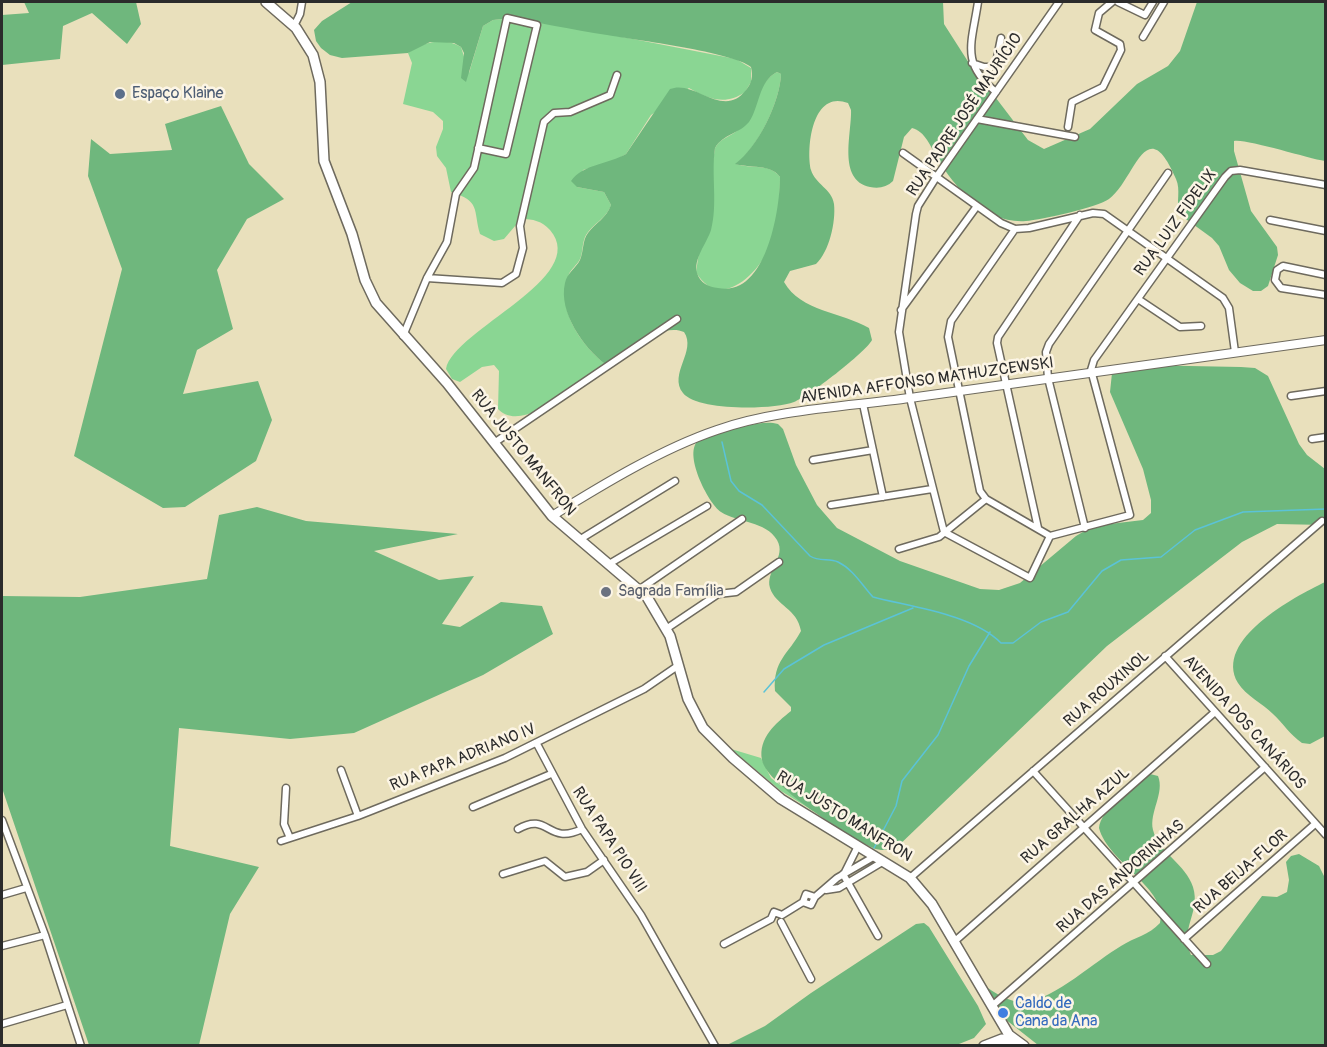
<!DOCTYPE html>
<html>
<head>
<meta charset="utf-8">
<style>
  body { margin:0 }
  #map { position:relative; width:1327px; height:1047px; overflow:hidden; background:#e9e0bc; font-family:Pangolin,sans-serif }
  canvas { display:block }
  .frame { position:absolute; inset:0; border:3px solid #2b2b2b; pointer-events:none }
</style>
</head>
<body>
<div id="map">
<canvas width="1327" height="1047"></canvas>
<div class="frame"></div>
</div>
<script>
const ctx = document.querySelector('canvas').getContext('2d');
ctx.lineJoin = 'round';
function paint(path, color) {
  ctx.fillStyle = color;
  ctx.fill(path, 'evenodd');
}
function trace(path, color, width, dash) {
  ctx.strokeStyle = color;
  ctx.lineWidth = width;
  ctx.lineCap = dash ? 'butt' : 'round';
  ctx.setLineDash(dash || []);
  ctx.stroke(path);
}
function write(font, color, halo, rows, align = 'center') {
  ctx.font = font + ' Pangolin,sans-serif';
  ctx.lineWidth = 5;
  ctx.setLineDash([]);
  ctx.textBaseline = 'middle';
  ctx.strokeStyle = halo;
  ctx.fillStyle = color;
  for (const [text, x, y, turn = 0] of rows) {
    ctx.save();
    ctx.translate(x, y);
    ctx.rotate((+turn || 0) * Math.PI / 180);
    ctx.textAlign = isNaN(turn) ? turn : align;
    if (halo) ctx.strokeText(text, 0, 0);
    ctx.fillText(text, 0, 0);
    ctx.restore();
  }
}
paint(new Path2D(`
  M502 19 561 25 736 59 751 68V82L745 92C725 106 709 99 689 88L651 115 626 154 616 160 583 170 577 187 604 192 611 205C606 220 592 223 585 237 582 244 583 252 580 259 577 265 571 269 569 274 555 308 580 344 605 364 583 380 523 436 498 409L499 371 494 365 482 367 460 382 452 379 446 369C454 329 591 278 550 230 542 221 533 219 521 219L504 239 494 241 480 234C473 210 481 201 451 192L446 168 437 156 436 147 443 129V121L433 112 403 104 412 63 408 53C423 42 444 37 461 47L469 73 483 26 493 20Z
  M777 72 781 74C780 102 758 147 736 164 750 169 770 163 780 177 780 198 778 229 770 247 757 275 719 312 696 272L715 148C721 137 733 136 740 128 753 111 758 82 777 72Z
  M731 749 761 758 771 778 815 812 781 791Z`), '#8ad693');
paint(new Path2D(`
  M24 2H136L141 24 127 44 92 13 63 26 60 59 2 65V15L29 13Z
  M352 2H943L944 24 967 60 1028 140 1044 149 1090 129 1137 84 1168 66 1180 51 1197 2H1325V161C1307 158 1244 138 1234 141V151L1251 211 1277 247 1278 255 1268 286 1261 291H1253L1240 283 1229 270 1219 246 1212 238 1179 214C1176 202 1181 190 1176 179 1146 109 1135 180 1109 199 1098 207 1041 220 1026 221 986 224 956 189 937 158 931 147 925 131 912 128L904 137 893 181C887 187 879 189 870 187 837 180 852 133 851 110L848 103C812 89 806 148 811 170 815 184 832 189 834 204 836 222 829 252 816 264L790 271 784 282C801 312 842 312 869 328L872 340C866 352 808 397 794 402 773 410 697 411 683 393 668 374 697 351 684 332 662 322 623 351 605 364 584 348 558 312 565 283 567 273 576 268 580 260 584 251 582 241 588 233 596 222 606 219 611 205L604 192 577 187 571 181C583 164 609 164 626 154L670 89C695 79 723 120 746 90 752 83 753 76 751 67 733 52 635 40 607 35 572 30 538 21 502 19L493 20 483 26 466 82 461 78 464 53 461 47 454 43 430 42 408 53 342 58 330 55 321 48 316 41 314 30 322 21ZM777 72 781 74C780 102 758 147 735 164 750 168 771 164 780 177 780 210 766 298 718 288 709 287 700 283 697 273 693 259 707 243 711 230 718 204 711 175 715 148 723 134 739 134 749 122 760 106 758 82 777 72Z
  M221 106 249 164 284 199 247 219 217 270 233 329 197 350 183 394 258 381 272 420 256 461 185 507 163 508 74 456 122 269 88 176 91 139 110 154 172 150 165 124Z
  M1136 365 1241 367 1255 368 1268 376 1299 444 1307 455 1325 469V525L1277 524 1242 542 1107 646 895 849C888 850 880 851 873 848 848 836 767 785 762 760 758 738 776 723 791 711V707L775 691C773 660 788 655 801 631 797 608 776 606 770 588 765 571 787 557 777 540 766 521 738 523 721 512 708 503 682 452 699 440 707 434 719 432 729 430 744 427 763 420 778 424L783 429 796 465 817 505 837 528 900 561 980 589 999 590 1020 583 1076 536 1093 526 1143 520 1151 513V500L1143 469 1110 392 1112 373Z
  M257 507 306 521 458 534 374 551 439 580 474 576 442 624 460 627 501 602 542 606 553 634 483 675 354 733 290 739 179 728 170 846 259 867 230 914 199 1045H89L2 788V596L80 597 207 579 219 515Z
  M1325 582V736L1310 744 1302 743C1290 735 1283 723 1273 714 1262 703 1246 696 1238 683 1213 640 1294 597 1325 582Z
  M1150 774 1158 776C1165 793 1149 812 1153 830 1159 853 1186 864 1193 887 1201 913 1179 928 1191 955H1213L1221 951 1262 896 1277 897 1287 892 1289 880 1286 862 1291 856 1299 854 1319 866 1325 878V1045H1038L1005 1019 988 988C999 996 1012 1003 1026 1002 1054 999 1097 960 1121 946 1135 937 1149 935 1160 923 1169 889 1108 863 1099 828 1100 811 1135 779 1150 774Z
  M924 923 929 927 978 1006 986 1024 974 1038 954 1046 727 1045 765 1026 811 993 916 924Z`), '#6fb77d');
trace(new Path2D(`
  M722 442 731 481 739 491 762 505 810 556C819 562 829 558 838 562 853 569 862 585 873 597 911 607 972 614 1001 643H1013L1041 622 1068 612 1102 571 1121 560 1161 557 1195 530 1243 512 1326 509
  M764 692 784 669 824 645 913 608
  M874 848 896 806 902 781 938 735 969 666 990 632`), '#5bc3d7', 1.5);
const minor = new Path2D(`
  M978 2C972 43 960 63 996 92
  M1118 2 1145 15 1153 2
  M294 26 300 14 302 2
  M1143 37 1164 2
  M972 63 984 67H992L996 63 1001 38
  M977 119 1075 137
  M1068 127 1072 102 1103 87 1121 50 1120 44 1095 30 1099 13 1112 2
  M903 153 1001 223 1015 229 1029 228 1093 213 1104 214 1223 298 1229 308 1235 352
  M1270 220 1326 231
  M1015 229 951 321 948 337 980 491 986 499 1050 536
  M1326 275 1283 266 1277 270 1275 280 1281 288 1326 295
  M427 278 502 283 516 274 523 248 520 226 544 122 554 113 570 112 610 95 617 75
  M1138 299 1180 327 1201 326
  M901 310 977 206
  M403 336 427 278 447 242 456 194 474 168 507 18 537 25 506 154 478 148
  M1291 396 1326 391
  M863 404 883 497
  M1312 439 1326 437
  M494 443 677 319
  M813 460 873 450
  M831 505 932 489
  M1038 528 997 343 998 337 1080 215
  M1085 528 1048 378 1046 352 1049 344 1168 173
  M944 532 910 398 899 332 916 214 918 206 937 176 1059 2
  M944 532 1030 578 1050 536
  M1050 536 1130 515 1091 370 1094 360 1225 177 1231 171 1240 170 1326 185
  M579 540 675 481
  M899 549 939 537 986 499
  M609 564 707 506
  M640 589 742 519
  M666 629 718 594 736 592 779 562
  M1165 656 1326 835
  M537 744 582 829 641 915 715 1046
  M341 770 358 816
  M1033 771 1207 964
  M286 788 284 824 290 838
  M473 807 551 774
  M2 820 45 935 81 1046
  M518 829C549 811 547 846 582 829
  M281 841 358 816 505 758 644 689 679 665
  M845 872 858 846
  M503 874 545 861 565 877 587 872 604 860
  M843 874 878 936
  M910 878 1322 521
  M826 890 839 888 884 861
  M2 895 26 888
  M815 897 837 878 875 856
  M782 915 803 902 806 894 815 897 811 905 803 902
  M771 919 774 912 782 915
  M781 922 811 979
  M1184 939 1315 824
  M955 941 1215 712
  M724 944 771 919
  M2 946 45 935
  M992 1006 1265 767
  M2 1024 67 1005`);
const tertiary = new Path2D(`
  M552 516C602 485 661 449 717 430 775 409 855 406 917 397 1053 378 1189 358 1326 340`);
const secondary = new Path2D(`
  M266 2 296 28 313 55 320 82 324 161 352 234 365 280 376 303 447 383 552 516 647 597 670 636 688 699 703 728 733 758 781 799 910 878 932 904 1009 1035 1024 1046
  M984 1046 1002 1039 1016 1044`);
trace(minor, '#6e6a5e', 9);
trace(tertiary, '#6e6a5e', 10);
trace(secondary, '#6e6a5e', 12);
trace(minor, '#fff', 6);
trace(tertiary, '#fff', 8);
trace(secondary, '#fff', 9);
for (const [x, y, r, color] of [
  [120,94,6,"#5c6f8a"],
  [606,592,6,"#6b7280"],
  [1003,1013,6,"#3f7fe0"]
]) {
  const dot = new Path2D();
  dot.arc(x, y, r, 0, 2 * Math.PI);
  ctx.fillStyle = color;
  ctx.fill(dot);
  trace(dot, '#fcf5e5', 2);
}
write('16px', '#4e5e75', '#fcf5e5', [
  ["Espaço Klaine",132,94]
], 'left');
write('16px', '#2b2b2b', '#fcf5e5', [
  ["RUA PADRE JOSÉ MAURÍCIO",965,115,-56],
  ["RUA LUIZ FIDELIX",1176,223,-54],
  ["AVENIDA AFFONSO MATHUZCEWSKI",927,381,-8],
  ["RUA JUSTO MANFRON",523,453,51],
  ["RUA ROUXINOL",1107,689,-41],
  ["AVENIDA DOS CANÁRIOS",1244,723,48],
  ["RUA PAPA ADRIANO IV",463,758,-22],
  ["RUA GRALHA AZUL",1076,816,-41],
  ["RUA JUSTO MANFRON",844,817,32],
  ["RUA PAPA PIO VIII",609,840,57],
  ["RUA BEIJA-FLOR",1241,872,-41],
  ["RUA DAS ANDORINHAS",1121,877,-41]
]);
write('16px', '#5b616d', '#fcf5e5', [
  ["Sagrada Família",618,592]
], 'left');
write('16px', '#366cbe', '#fcf5e5', [
  ["Caldo de",1015,1004],
  ["Cana da Ana",1015,1022]
], 'left');
</script>
</body>
</html>
